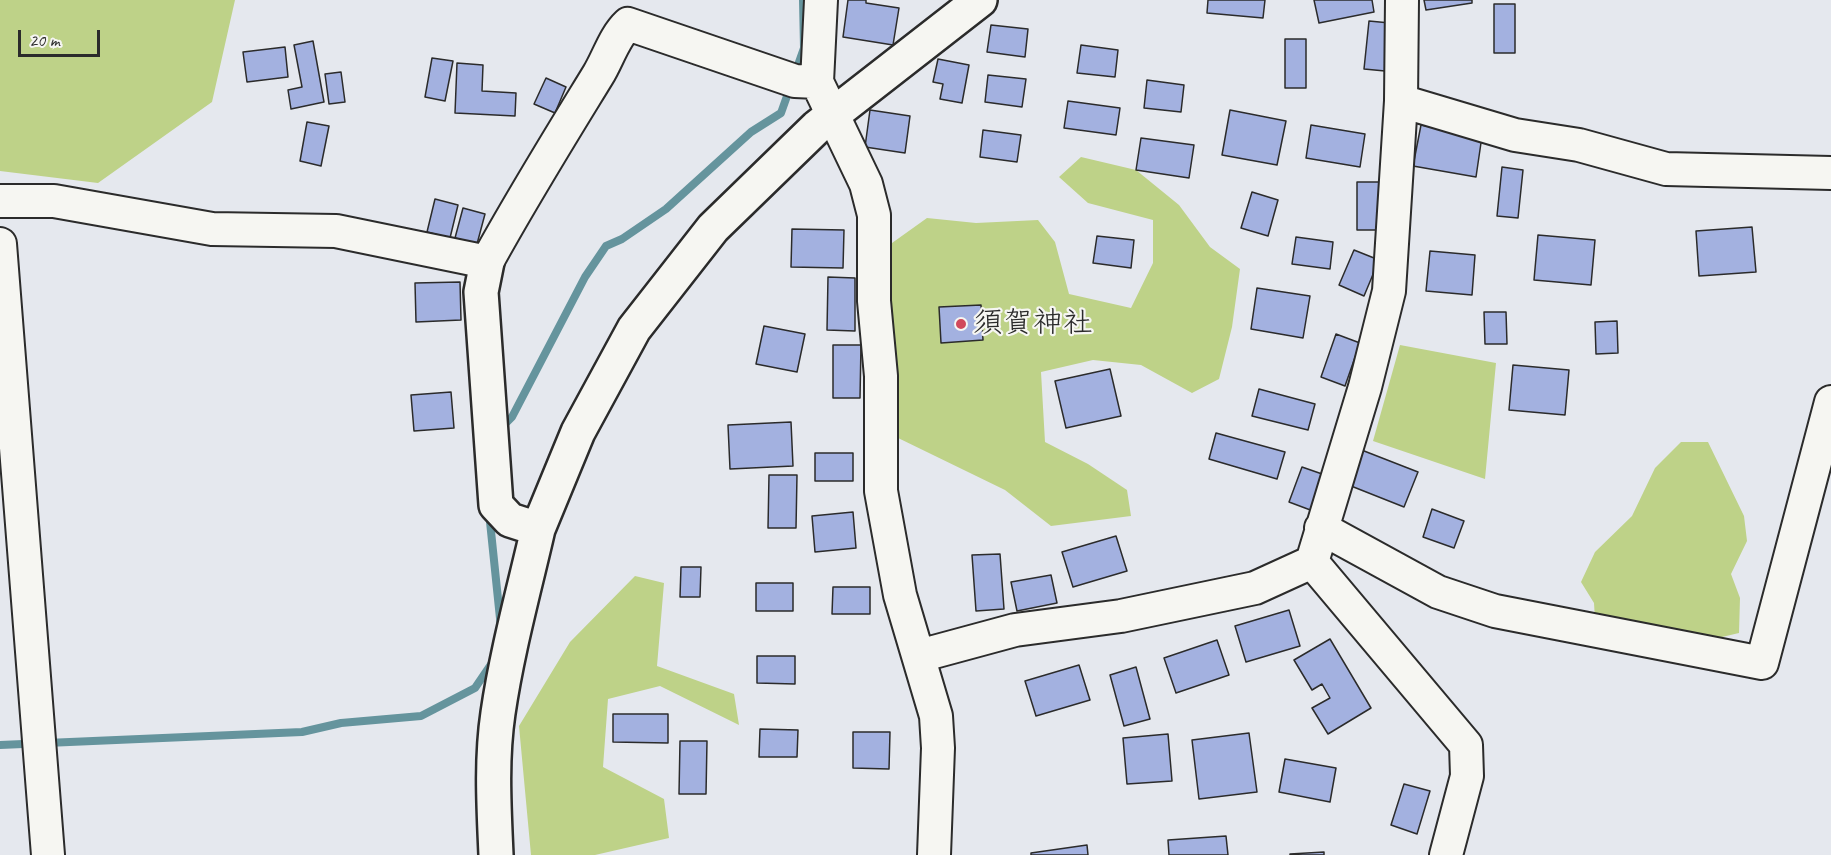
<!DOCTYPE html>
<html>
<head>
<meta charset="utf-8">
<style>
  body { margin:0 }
  #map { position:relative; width:1831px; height:855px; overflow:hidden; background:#e5e8ee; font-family:Caveat,sans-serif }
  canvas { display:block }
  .scale { position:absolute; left:18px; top:30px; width:82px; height:27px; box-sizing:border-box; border:3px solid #2b2b2b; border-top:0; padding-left:8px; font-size:18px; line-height:21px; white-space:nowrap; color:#2b2b2b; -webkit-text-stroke:4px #f6f6f2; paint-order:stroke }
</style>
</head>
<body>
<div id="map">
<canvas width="1831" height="855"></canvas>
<div class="scale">20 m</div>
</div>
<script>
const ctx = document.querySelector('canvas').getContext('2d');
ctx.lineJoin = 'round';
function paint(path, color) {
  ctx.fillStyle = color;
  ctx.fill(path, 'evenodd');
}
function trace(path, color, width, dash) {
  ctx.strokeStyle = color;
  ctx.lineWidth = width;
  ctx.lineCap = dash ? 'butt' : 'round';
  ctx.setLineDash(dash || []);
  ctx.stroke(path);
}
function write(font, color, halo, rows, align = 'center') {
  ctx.font = font + ' Caveat,"Klee One",sans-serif';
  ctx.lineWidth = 4.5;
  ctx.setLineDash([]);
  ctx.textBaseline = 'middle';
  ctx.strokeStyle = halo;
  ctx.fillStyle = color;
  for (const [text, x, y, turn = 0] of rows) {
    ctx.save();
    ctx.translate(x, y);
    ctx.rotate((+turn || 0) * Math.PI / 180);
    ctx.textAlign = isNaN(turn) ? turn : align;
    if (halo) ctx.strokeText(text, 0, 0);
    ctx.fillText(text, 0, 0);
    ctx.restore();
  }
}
paint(new Path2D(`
  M0 0H235L212 102 98 183 0 171Z
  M1081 157 1136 170 1179 205 1210 247 1240 269 1232 327 1219 379 1192 393 1141 365 1093 360 1041 372 1045 442 1088 464 1127 490 1131 516 1051 526 1005 490 894 436 874 301 892 243 927 218 976 223 1038 220 1055 242 1069 294 1131 308 1153 263V220L1088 203 1059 177Z
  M1400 345 1496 363 1485 479 1373 441Z
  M1681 442H1708L1744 516 1747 541 1731 574 1740 598 1739 633 1705 641 1595 620 1594 603 1581 582 1595 552 1632 516 1655 468Z
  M635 576 664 583 657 666 734 694 739 725 660 686 608 699 603 767 664 799 669 838 595 855H531L519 726 570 642Z`), '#bed288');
trace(new Path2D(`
  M501 428 512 417 585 277 606 246 622 239 666 209 751 132 781 113 804 48 803 0
  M489 512 501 628
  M0 745 302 732 341 723 421 716 475 688 494 660`), '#65949d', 8);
const building = new Path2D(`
  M848 0H866V3L899 8 893 45 843 37Z
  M1208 0H1265L1263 18 1207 13Z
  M1314 0H1372L1374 12 1319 23Z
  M1424 0H1472V3L1426 10Z
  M1494 4H1515V53H1494Z
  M1369 21 1390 23 1385 71 1364 69Z
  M991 25 1028 29 1025 57 987 52Z
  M1285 39H1306V88H1285Z
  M313 41 324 102 291 109 288 90 302 87 294 45Z
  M1081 45 1118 50 1115 77 1077 73Z
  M285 47 288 77 247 82 243 52Z
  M432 58 453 61 445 101 425 97Z
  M938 59 969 65 962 103 940 99 943 84 933 82Z
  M457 63 483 65 482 91 516 93 515 116 455 113Z
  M341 72 345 102 329 104 325 74Z
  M988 75 1026 79 1022 107 985 102Z
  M546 78 566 87 555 113 534 104Z
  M1147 80 1184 85 1181 112 1144 108Z
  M1068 101 1120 108 1116 135 1064 128Z
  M870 110 910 116 905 153 865 147Z
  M1230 110 1286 121 1277 165 1222 155Z
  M307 122 329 126 321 166 300 161Z
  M1311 125 1365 134 1360 167 1306 158Z
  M1421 125 1482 136 1476 177 1413 166Z
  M983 130 1021 135 1017 162 980 157Z
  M1141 138 1194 145 1189 178 1136 170Z
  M1502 167 1523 170 1518 218 1497 216Z
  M1357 182H1379V230H1357Z
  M1252 192 1278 200 1268 236 1241 228Z
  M435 199 458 205 450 238 427 232Z
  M463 208 485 214 477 244 455 238Z
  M1752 227 1756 272 1699 276 1696 231Z
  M792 229 844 230 843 268 791 267Z
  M1538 235 1595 240 1591 285 1534 280Z
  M1097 236 1134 240 1131 268 1093 263Z
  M1296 237 1333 242 1330 269 1292 264Z
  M1354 250 1379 260 1364 296 1339 285Z
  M1430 251 1475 255 1472 295 1426 291Z
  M828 277 855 278V331L827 330Z
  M460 282 461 320 416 322 415 283Z
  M1257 288 1310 296 1303 338 1251 329Z
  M981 305 983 340 941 343 939 307Z
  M1484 312H1506L1507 344H1485Z
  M1617 321 1618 353 1596 354 1595 322Z
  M764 326 805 334 797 372 756 364Z
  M1336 334 1360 343 1345 386 1321 377Z
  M833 345H861L860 398H833Z
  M1513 365 1569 370 1565 415 1509 410Z
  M1110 369 1121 416 1066 428 1055 381Z
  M1259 389 1315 404 1308 430 1252 416Z
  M451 392 454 428 414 431 411 395Z
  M791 422 793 466 730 469 728 425Z
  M1216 433 1285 452 1277 479 1209 459Z
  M1359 449 1418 472 1404 507 1346 484Z
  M815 453H853V481H815Z
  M1302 467 1325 475 1313 511 1289 502Z
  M769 475H797L796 528H768Z
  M1432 509 1464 521 1454 548 1423 537Z
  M853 512 856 548 815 552 812 516Z
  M1116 536 1127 571 1073 587 1062 552Z
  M1000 554 1004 609 976 611 972 555Z
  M681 567H701L700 597H680Z
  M1051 575 1057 603 1017 611 1011 582Z
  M756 583H793V611H756Z
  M833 587H870V614H832Z
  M1289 610 1300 646 1246 662 1235 626Z
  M1330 639 1371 708 1328 734 1312 708 1330 698 1322 684 1312 690 1294 660Z
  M1217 640 1229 675 1176 693 1164 658Z
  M757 656H795V684L757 683Z
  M1079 665 1090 700 1036 716 1025 681Z
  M1136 667 1150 719 1124 726 1110 675Z
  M613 714H668V743L613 742Z
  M760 729 798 730 797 757H759Z
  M853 732H890L889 769 853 768Z
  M1249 733 1257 792 1199 799 1192 740Z
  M1168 734 1172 781 1127 784 1123 738Z
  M680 741H707L706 794H679Z
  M1285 759 1336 768 1330 802 1279 792Z
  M1404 784 1430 791 1417 834 1391 825Z
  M1226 836 1228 855H1169L1168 840Z
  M1087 845 1088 855H1031V853Z
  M1324 852V855H1290V854Z`);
paint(building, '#a3b1e0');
trace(building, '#2b2b2b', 1.5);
const minor = new Path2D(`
  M821 0 817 82 866 184 874 215V301L881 376V491L900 595 936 716 938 748 934 855
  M1401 101 1515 135 1579 145 1666 169 1831 173
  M0 201H54L212 229 336 231 487 262C522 198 560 137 598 75 608 59 614 37 628 24L795 81 817 82
  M0 244 48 855
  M1321 528 1438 592 1495 611 1762 663 1831 402
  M1312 562 1365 387 1389 291 1401 101 1402 0
  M1312 562 1466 745 1467 776 1446 855
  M919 656 1015 630 1121 616 1255 588 1312 562`);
const tertiary = new Path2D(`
  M487 262 481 292 496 505 510 520 538 529C524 590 507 651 498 713 491 760 494 808 496 855
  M538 529 578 432 634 329 713 228 817 127 980 0`);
trace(minor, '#2b2b2b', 36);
trace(tertiary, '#2b2b2b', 38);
trace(minor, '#f6f6f2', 32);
trace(tertiary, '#f6f6f2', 33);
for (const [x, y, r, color] of [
  [961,324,6,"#d1495b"]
]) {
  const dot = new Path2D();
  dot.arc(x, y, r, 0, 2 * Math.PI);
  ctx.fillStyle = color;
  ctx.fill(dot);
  trace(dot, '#f6f6f2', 2);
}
write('30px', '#2b2b2b', '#f6f6f2', [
  ["須賀神社",973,324]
], 'left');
</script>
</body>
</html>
